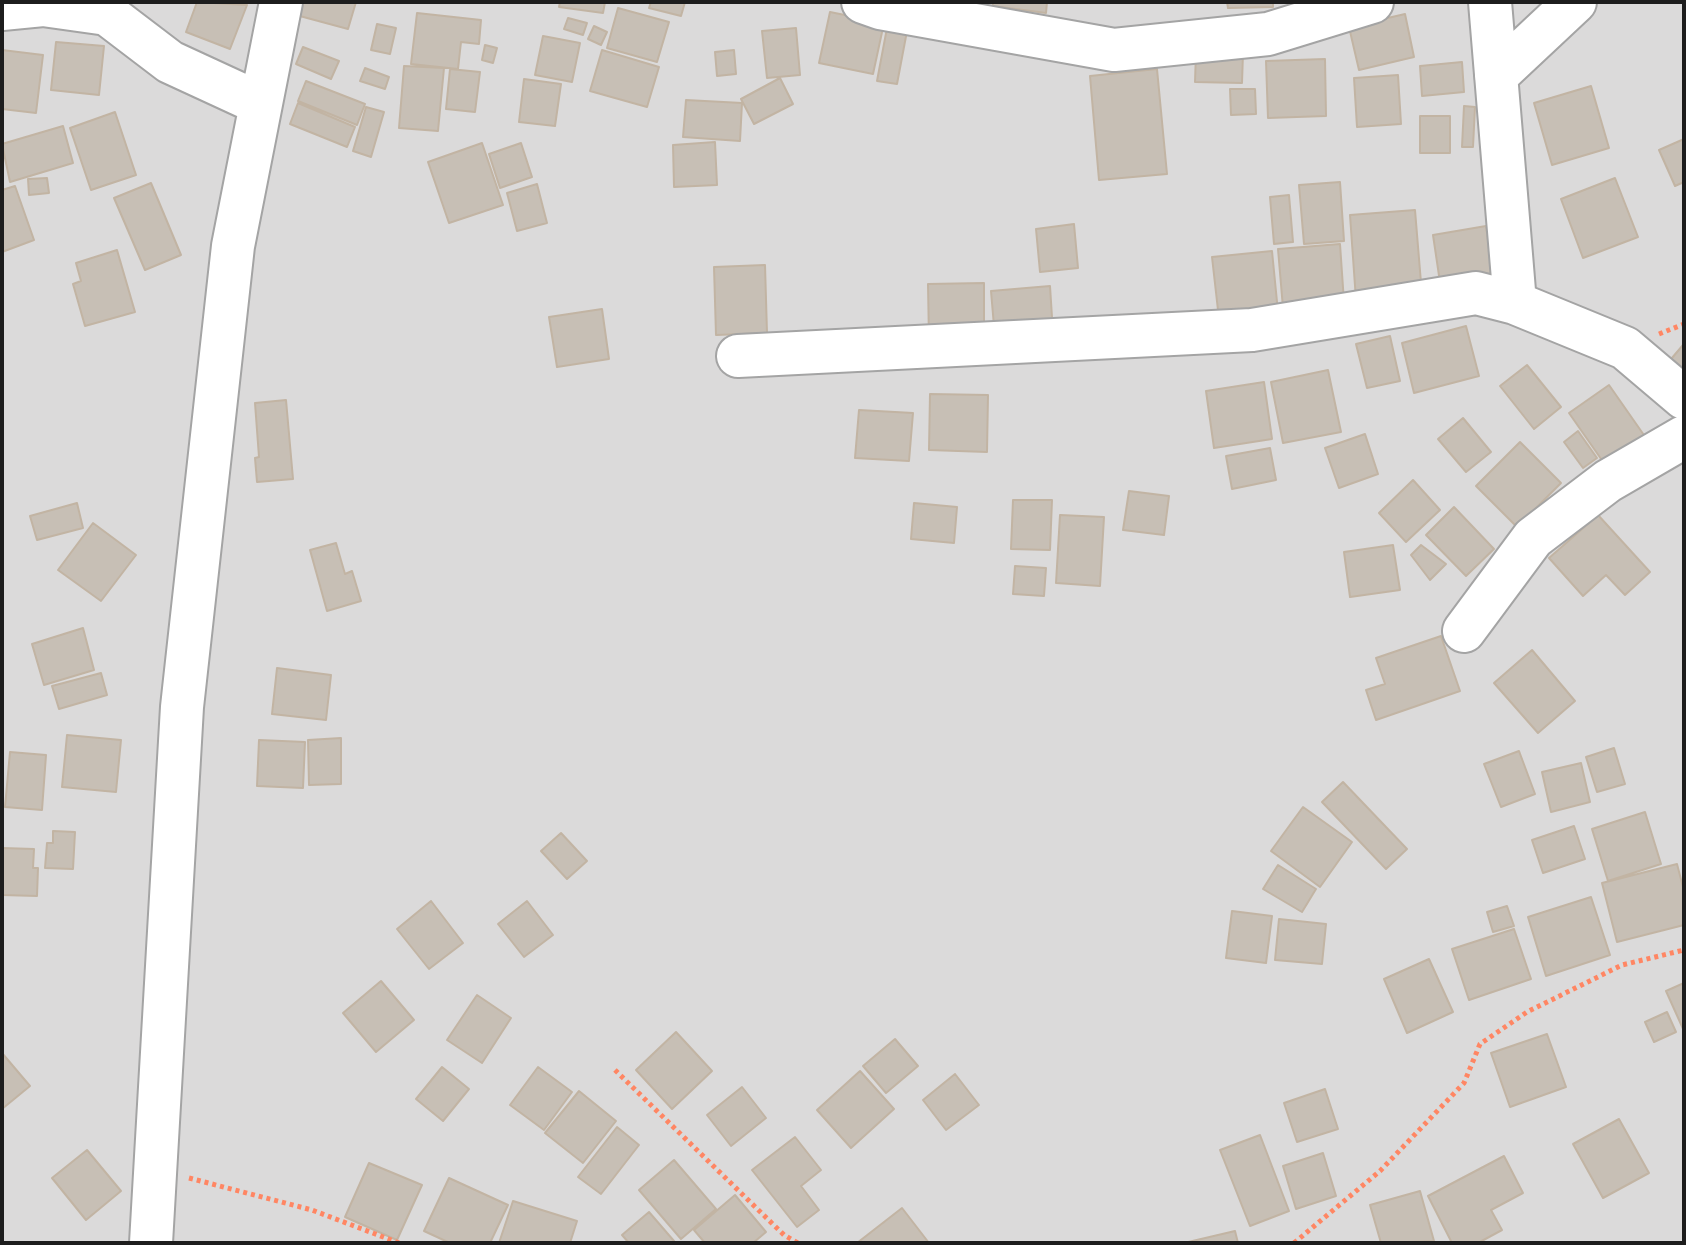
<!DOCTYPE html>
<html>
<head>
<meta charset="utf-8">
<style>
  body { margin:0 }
  #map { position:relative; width:1686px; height:1245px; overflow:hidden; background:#efece2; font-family:"Noto Sans",sans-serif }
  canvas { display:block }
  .frame { position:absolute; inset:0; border:4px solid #1d1d1d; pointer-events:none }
</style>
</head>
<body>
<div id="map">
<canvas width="1686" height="1245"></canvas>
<div class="frame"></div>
</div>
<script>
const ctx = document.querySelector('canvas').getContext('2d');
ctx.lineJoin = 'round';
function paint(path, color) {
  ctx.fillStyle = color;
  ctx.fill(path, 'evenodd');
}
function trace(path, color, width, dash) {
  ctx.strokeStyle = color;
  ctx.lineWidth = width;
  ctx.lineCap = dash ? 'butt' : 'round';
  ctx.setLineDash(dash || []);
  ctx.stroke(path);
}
paint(new Path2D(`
  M2 2H1684V1243H2Z`), '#dbdada');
const building = new Path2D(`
  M197 2 247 5 230 49 186 32Z
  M300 2H356L348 29 296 15Z
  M560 2H605L603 13 559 7Z
  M651 2H685L681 16 649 8Z
  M993 2H1047L1046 13 993 6Z
  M1227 2H1273V7L1228 8Z
  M618 8 669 22 657 62 607 48Z
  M830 12 884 23 873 74 819 63Z
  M417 13 481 20 479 44 461 42 458 69 411 64Z
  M1405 14 1414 57 1359 70 1349 27Z
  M568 18 587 23 583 35 564 29Z
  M377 24 396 28 390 54 371 50Z
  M594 26 607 32 601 45 588 39Z
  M796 28 800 75 767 78 762 31Z
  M887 28 907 31 897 84 877 81Z
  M543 36 580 43 572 82 535 75Z
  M56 42 104 46 99 95 51 90Z
  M485 45 497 48 493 63 482 60Z
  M303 47 339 61 331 79 296 64Z
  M2 50 43 55 36 113 2 109Z
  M602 50 659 67 647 107 590 91Z
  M734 50 736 74 717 76 715 52Z
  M1196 52 1243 53 1242 83 1195 82Z
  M1325 59 1326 116 1268 118 1266 61Z
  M1462 62 1464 92 1422 96 1420 66Z
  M404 66 444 68 438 131 399 128Z
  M365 68 389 77 385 89 360 81Z
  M450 69 480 72 475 112 446 109Z
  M1157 69 1167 174 1099 180 1090 76Z
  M1398 75 1401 124 1357 127 1354 78Z
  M780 78 793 104 754 124 741 99Z
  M524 79 561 84 555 126 519 122Z
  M306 81 365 104 357 125 298 101Z
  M1591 86 1609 148 1552 165 1534 103Z
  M1230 89H1255L1256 114 1231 115Z
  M686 100 742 103 740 141 683 137Z
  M298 103 355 127 347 147 290 124Z
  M1464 106 1475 107 1473 147H1462Z
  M366 107 384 112 371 157 353 151Z
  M115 112 136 175 91 190 70 128Z
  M1420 116H1450V153H1420Z
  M63 126 73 163 10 182 2 144Z
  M1684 139V182L1675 186 1659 150Z
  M715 142 717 185 674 187 673 145Z
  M482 143 503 205 449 223 428 162Z
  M521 143 532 177 500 188 489 154Z
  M47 178 49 193 29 195 28 179Z
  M1615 178 1638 237 1583 258 1561 199Z
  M1340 182 1344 241 1304 244 1299 185Z
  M151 183 181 255 145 270 114 198Z
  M537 184 547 223 517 231 507 193Z
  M15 186 34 240 2 252V190Z
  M1289 195 1293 242 1274 244 1270 197Z
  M1415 210 1422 295 1356 300 1350 215Z
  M1074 224 1078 268 1040 272 1036 229Z
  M1486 226 1494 281 1441 289 1433 235Z
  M1340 244 1344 302 1283 308 1278 249Z
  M117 250 135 312 85 326 73 284 81 281 76 263Z
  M1272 251 1278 312 1219 319 1212 257Z
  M765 265 767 333 716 335 714 267Z
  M984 283V341H929L928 284Z
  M1050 286 1053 333 995 338 991 291Z
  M602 309 609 359 557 367 549 317Z
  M1466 326 1479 376 1414 393 1402 343Z
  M1390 336 1400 381 1367 388 1356 344Z
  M1683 345H1684V379L1666 365Z
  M1527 365 1561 407 1534 429 1500 386Z
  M1328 370 1341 432 1283 443 1271 382Z
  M1264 382 1272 439 1214 448 1206 391Z
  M1609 385 1646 438 1606 466 1569 413Z
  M930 394 988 395 987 452 929 450Z
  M286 400 293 479 257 482 255 458 259 457 255 403Z
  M859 410 913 413 909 461 855 458Z
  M1463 418 1491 452 1466 472 1438 439Z
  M1578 431 1597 458 1583 468 1564 442Z
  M1365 434 1378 474 1339 488 1325 448Z
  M1520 442 1561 483 1517 527 1476 486Z
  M1270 448 1276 480 1232 489 1226 456Z
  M1413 480 1440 510 1406 542 1379 513Z
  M1129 491 1169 496 1164 535 1123 530Z
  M1013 500H1052L1050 550 1011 549Z
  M77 503 83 528 37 540 30 516Z
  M914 503 957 507 954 543 911 539Z
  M1454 507 1494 549 1466 576 1426 535Z
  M1060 515 1104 517 1100 586 1056 583Z
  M1598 515 1650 572 1625 595 1606 575 1583 596 1549 558Z
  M93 523 136 555 101 601 58 570Z
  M336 543 345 574 352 571 361 601 327 611 310 550Z
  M1393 545 1400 590 1350 597 1344 552Z
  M1421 545 1446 564 1430 580 1411 555Z
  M1015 566 1046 568 1044 596 1013 594Z
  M83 628 94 670 44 685 32 644Z
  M1441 636 1460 691 1376 720 1366 690 1385 684 1376 658Z
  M1532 650 1575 701 1538 733 1494 683Z
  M277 668 331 675 326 720 272 714Z
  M101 673 107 695 59 709 52 686Z
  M67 735 121 740 116 792 62 787Z
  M341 738V784L309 785 308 740Z
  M259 740 305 742 303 788 257 786Z
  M1614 748 1625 784 1597 792 1586 757Z
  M1519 751 1535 794 1501 807 1484 764Z
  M10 752 46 755 42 810 5 807Z
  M1581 763 1590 802 1551 812 1542 772Z
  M1343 782 1407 849 1386 869 1322 802Z
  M1303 807 1352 842 1320 887 1271 851Z
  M1645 812 1661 864 1608 881 1592 829Z
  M1574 826 1585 859 1543 873 1532 840Z
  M53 831 75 832 73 869 45 868 47 843H53Z
  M561 833 587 861 567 879 541 851Z
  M2 848 34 849 33 868H38L37 896 2 895Z
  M1677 864 1684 891V925L1617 942 1602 883Z
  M1278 865 1316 889 1302 912 1263 889Z
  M1591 897 1610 955 1546 976 1528 917Z
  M431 901 463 943 429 969 397 929Z
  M527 901 553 935 524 957 498 924Z
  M1507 906 1514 926 1493 932 1487 912Z
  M1232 911 1272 916 1266 963 1226 958Z
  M1279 919 1326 924 1322 964 1275 960Z
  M1514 929 1531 979 1469 1000 1452 949Z
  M1429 959 1453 1012 1407 1033 1384 979Z
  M381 981 414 1020 376 1052 343 1013Z
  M1684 983V1031L1666 991Z
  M477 995 511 1018 482 1063 447 1040Z
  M1667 1012 1676 1032 1654 1042 1645 1022Z
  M676 1032 712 1071 672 1109 636 1070Z
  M1547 1034 1566 1087 1510 1107 1491 1053Z
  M895 1039 918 1066 886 1093 863 1066Z
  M2 1053 30 1086 2 1109Z
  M442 1067 469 1089 443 1121 416 1099Z
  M538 1067 572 1092 544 1130 510 1105Z
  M860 1071 894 1109 851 1148 817 1110Z
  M955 1074 979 1105 946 1130 923 1100Z
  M742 1087 766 1118 731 1146 707 1115Z
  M1325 1089 1338 1129 1297 1142 1284 1103Z
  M579 1091 616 1121 583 1163 545 1133Z
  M1619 1119 1649 1173 1603 1198 1573 1144Z
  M617 1127 639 1145 601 1194 578 1177Z
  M1260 1135 1289 1211 1250 1226 1220 1150Z
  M795 1137 821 1170 801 1186 819 1210 797 1227 752 1170Z
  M87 1150 121 1191 86 1220 52 1178Z
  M1323 1153 1336 1196 1296 1209 1283 1166Z
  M1504 1156 1523 1193 1491 1210 1502 1230 1478 1243H1452L1428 1196Z
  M674 1160 716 1209 681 1239 639 1190Z
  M369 1163 422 1185 397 1240 345 1217Z
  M449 1178 508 1205 490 1243H450L424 1231Z
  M1420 1191 1434 1241 1381 1243 1370 1205Z
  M735 1195 766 1232 753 1243H705L694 1230Z
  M513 1201 577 1221 570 1243H499Z
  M902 1208 929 1243H857Z
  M649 1212 674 1241 672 1243H629L622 1235Z
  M1235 1231 1238 1243H1184Z`);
paint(building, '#c7bfb5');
trace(building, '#c2b4a3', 2);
const minor = new Path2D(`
  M863 2 880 8 1114 50 1268 34 1372 2
  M1490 2 1515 303
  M2 9 43 5 107 14 170 62 261 104
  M1496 76 1575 2
  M738 356 1252 330 1476 293 1515 303 1625 348 1684 398
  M1464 631 1533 538 1608 481 1684 437
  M151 1243 182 707 233 246 281 2`);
trace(minor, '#a4a4a4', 46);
trace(new Path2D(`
  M1659 334 1684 324
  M615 1070 784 1235 798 1243
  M189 1178 312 1210 399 1243
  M1294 1243 1380 1171 1464 1083 1480 1044 1527 1012 1622 965 1684 950`), '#ff8663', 5, [4, 4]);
trace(minor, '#fff', 42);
</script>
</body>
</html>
